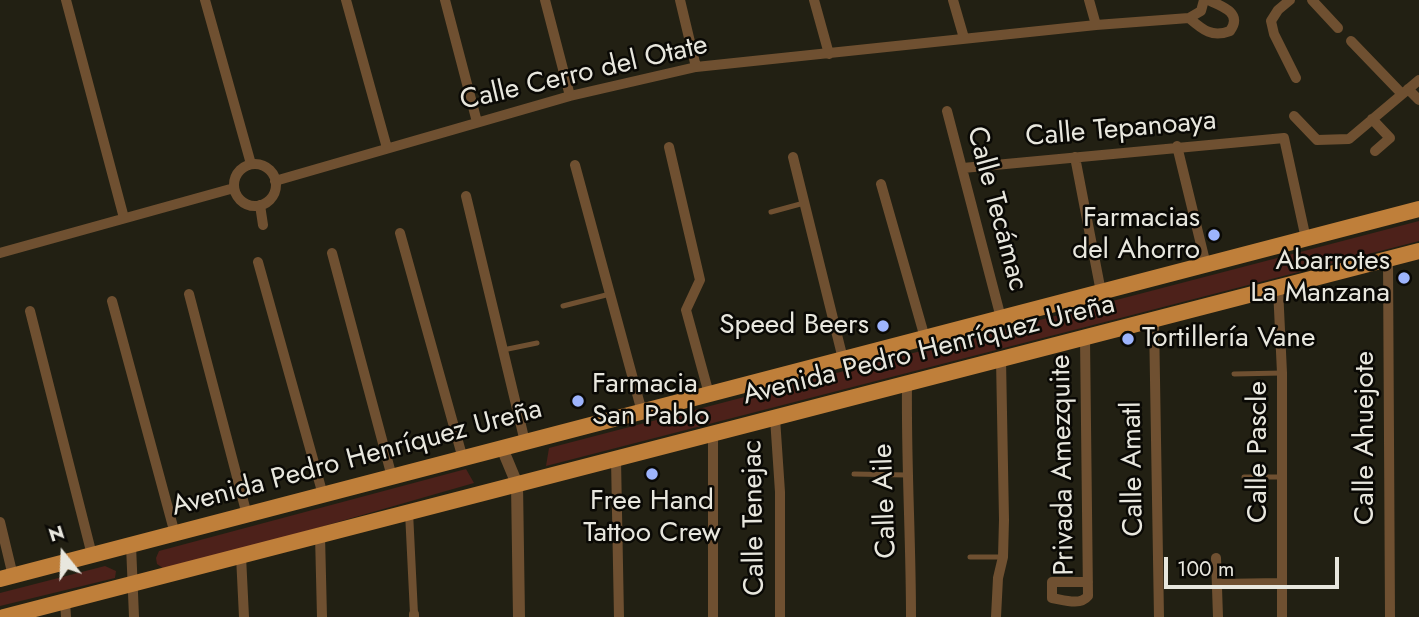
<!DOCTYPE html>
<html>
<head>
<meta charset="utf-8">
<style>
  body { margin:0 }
  #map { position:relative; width:1419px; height:617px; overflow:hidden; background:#222013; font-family:Jost,sans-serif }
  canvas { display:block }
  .north { position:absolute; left:28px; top:519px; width:70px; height:70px; -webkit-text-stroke:5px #0a0905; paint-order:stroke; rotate:342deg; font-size:19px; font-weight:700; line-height:28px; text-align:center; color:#e8e7de }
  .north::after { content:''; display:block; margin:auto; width:24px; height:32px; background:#e8e7de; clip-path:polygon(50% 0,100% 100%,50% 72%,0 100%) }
  .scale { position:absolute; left:1164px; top:557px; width:175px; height:32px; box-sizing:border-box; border:4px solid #e8e7de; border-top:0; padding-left:9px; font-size:21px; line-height:24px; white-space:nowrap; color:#e8e7de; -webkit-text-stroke:5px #0a0905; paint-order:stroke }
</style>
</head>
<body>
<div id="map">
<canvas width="1419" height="617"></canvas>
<div class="north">N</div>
<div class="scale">100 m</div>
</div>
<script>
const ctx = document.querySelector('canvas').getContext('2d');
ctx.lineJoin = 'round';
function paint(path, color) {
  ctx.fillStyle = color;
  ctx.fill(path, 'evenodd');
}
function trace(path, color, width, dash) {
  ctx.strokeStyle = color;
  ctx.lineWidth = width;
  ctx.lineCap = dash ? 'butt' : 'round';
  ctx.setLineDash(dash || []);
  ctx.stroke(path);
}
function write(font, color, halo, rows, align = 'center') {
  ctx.font = font + ' Jost,sans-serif';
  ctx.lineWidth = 5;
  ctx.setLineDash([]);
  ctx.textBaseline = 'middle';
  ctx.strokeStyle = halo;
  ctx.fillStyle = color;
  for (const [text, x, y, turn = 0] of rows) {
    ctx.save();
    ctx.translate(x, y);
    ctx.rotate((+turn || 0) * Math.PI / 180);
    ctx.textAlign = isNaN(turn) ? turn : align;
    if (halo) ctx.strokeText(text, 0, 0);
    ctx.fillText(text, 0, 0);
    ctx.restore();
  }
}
paint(new Path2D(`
  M1419 221V241L546 466 549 448Z
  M466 469 474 483 167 571 157 564 156 558 159 551Z
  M105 566 116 571 115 578 0 606V593Z`), '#4d211a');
trace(new Path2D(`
  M771 212 804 203
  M563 306 610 294
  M503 350 537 343
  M1234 374 1282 373
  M854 474 906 475
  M1244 477H1281
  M970 557H1003`), '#6f5031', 5);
trace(new Path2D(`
  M409 512 414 614`), '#6f5031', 8);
trace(new Path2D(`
  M66 0 124 218
  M205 0 251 164
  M346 0 387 148
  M445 0 477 122
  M545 0 570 96
  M680 0 696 67
  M814 0 829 54
  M953 0 964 38
  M1089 0 1096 25
  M1290 0 1278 10 1271 21 1274 34 1296 78
  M1312 0 1338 28
  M1189 18C1203 30 1212 38 1230 31 1243 13 1222 6 1208 0
  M1351 41 1402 94
  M1408 89 1419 100
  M947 111 1001 318
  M1294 116 1317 140 1349 139 1419 80
  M1372 119 1390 138 1375 151
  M1177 146 1206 265
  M669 147 700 280 686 310 709 394
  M793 157 843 359
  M1075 157 1101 292
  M234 185a21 21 0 1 1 42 0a21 21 0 1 1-42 0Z
  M575 165 642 412
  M963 168 1284 138 1306 239
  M275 181 570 96 696 67 1096 25 1189 18 1201 11 1204 0
  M881 184 925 338
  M466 196 525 442
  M260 205 263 225
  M400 233 463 459
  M0 253 234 188
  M332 253 392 477
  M1388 260 1390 617
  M258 262 323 495
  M1278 288 1282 373V617
  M189 294 247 515
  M112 301 175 534
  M30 311 92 555
  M1154 320 1159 617
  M1085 338 1088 596C1080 606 1064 600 1052 598V582H1088
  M907 384C906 462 911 539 911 617
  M775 418 780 492V617
  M713 434V617
  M616 459 619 617
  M0 522 13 576
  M320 535 322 617
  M131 545 134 617
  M241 556 244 617
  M1216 558 1218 617
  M1218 584 1281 583
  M65 601 66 617
  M414 614V617
  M996 617 998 578 1003 557 1004 520 1001 359`), '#6f5031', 10);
trace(new Path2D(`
  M502 448 517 484 519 617`), '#6f5031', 12);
trace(new Path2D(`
  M0 579 1419 209
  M4 617 1419 251`), '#bf7f3a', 16);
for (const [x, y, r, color] of [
  [1214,235,7,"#9db4fd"],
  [1404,278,7,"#9db4fd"],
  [883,326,7,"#9db4fd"],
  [1128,339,7,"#9db4fd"],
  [578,401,7,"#9db4fd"],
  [652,474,7,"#9db4fd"]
]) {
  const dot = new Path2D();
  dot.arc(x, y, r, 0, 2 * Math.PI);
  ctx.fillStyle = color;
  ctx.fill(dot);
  trace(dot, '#0a0905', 2.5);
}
write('28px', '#e8e7de', '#0a0905', [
  ["Calle Cerro del Otate",584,74,-13],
  ["Calle Tepanoaya",1121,130,-5],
  ["Calle Tecámac",996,209,75],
  ["Avenida Pedro Henríquez Ureña",929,351,-14],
  ["Calle Ahuejote",1366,438,-90],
  ["Calle Pascle",1259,452,-90],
  ["Avenida Pedro Henríquez Ureña",357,459,-15],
  ["Privada Amezquite",1064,465,-91],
  ["Calle Amatl",1134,469,-91],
  ["Calle Aile",886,501,-92],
  ["Calle Tenejac",755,518,-91]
]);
write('28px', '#e8e7de', '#0a0905', [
  ["Farmacias",1200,219],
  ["del Ahorro",1200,251],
  ["Abarrotes",1390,262],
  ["La Manzana",1390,294],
  ["Speed Beers",869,326],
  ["Tortillería Vane",1142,339,"left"],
  ["Farmacia",592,385,"left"],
  ["San Pablo",592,417,"left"],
  ["Free Hand",652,502,"center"],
  ["Tattoo Crew",652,534,"center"]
], 'right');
</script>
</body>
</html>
